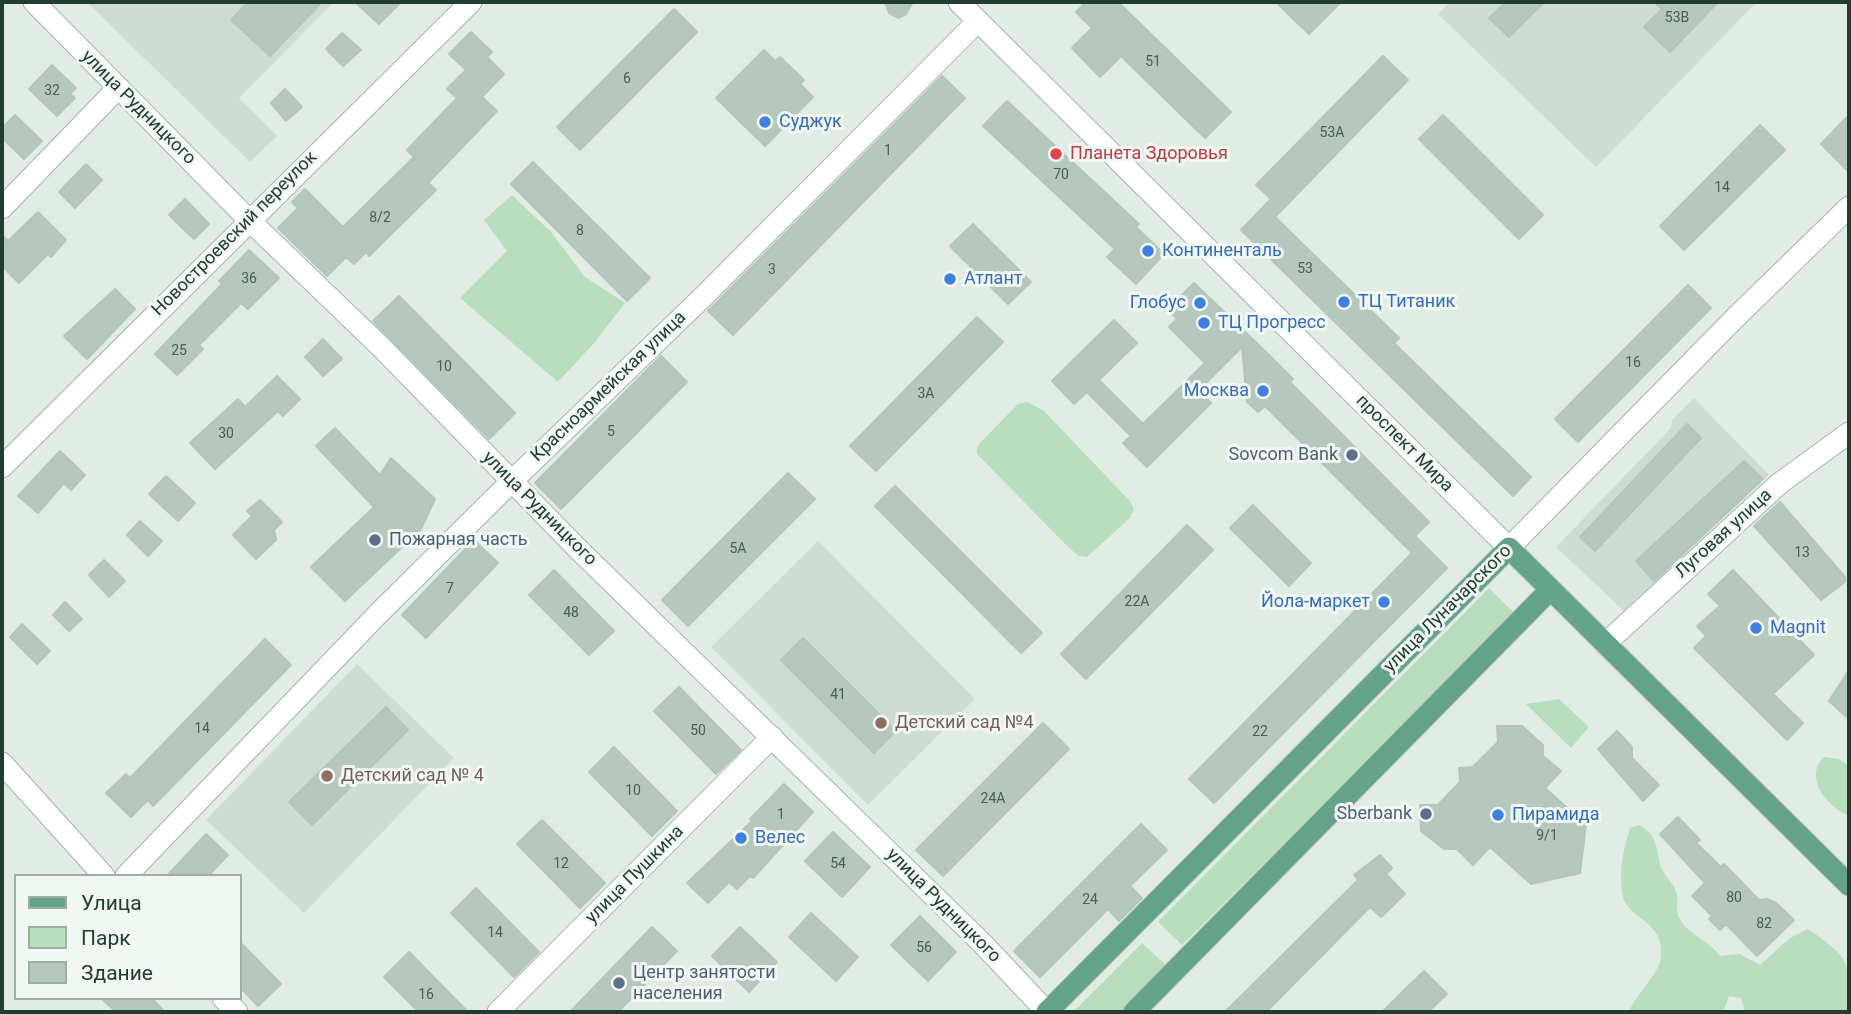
<!DOCTYPE html>
<html>
<head>
<meta charset="utf-8">
<style>
  body { margin:0 }
  #map { position:relative; width:1851px; height:1014px; overflow:hidden; background:#e1ece5; font-family:Roboto,sans-serif }
  canvas { display:block }
  .frame { position:absolute; inset:0; border:4px solid #213d31; pointer-events:none }
  .legend { position:absolute; left:14px; top:874px; width:228px; height:126px; box-sizing:border-box; background:#f1f8f4; border:2px solid #9eada6; margin:0; padding:9px 12px; list-style:none; font-size:21px; color:#213d31 }
  .legend li { display:flex; align-items:center; gap:14px; height:35px }
  .legend b { width:35px; border:2px solid #9eada6 }
</style>
</head>
<body>
<div id="map">
<canvas width="1851" height="1014"></canvas>
<div class="frame"></div>
<ul class="legend">
<li><b style="height:9px;background:#64a389"></b>Улица</li>
<li><b style="height:19px;background:#b9debd"></b>Парк</li>
<li><b style="height:19px;background:#b6c7be"></b>Здание</li>
</ul>
</div>
<script>
const ctx = document.querySelector('canvas').getContext('2d');
ctx.lineJoin = 'round';
function paint(path, color) {
  ctx.fillStyle = color;
  ctx.fill(path, 'evenodd');
}
function trace(path, color, width, dash) {
  ctx.strokeStyle = color;
  ctx.lineWidth = width;
  ctx.lineCap = dash ? 'butt' : 'round';
  ctx.setLineDash(dash || []);
  ctx.stroke(path);
}
function write(font, color, halo, rows, align = 'center') {
  ctx.font = font + ' Roboto,sans-serif';
  ctx.lineWidth = 6;
  ctx.setLineDash([]);
  ctx.textBaseline = 'middle';
  ctx.strokeStyle = halo;
  ctx.fillStyle = color;
  for (const [text, x, y, turn = 0] of rows) {
    ctx.save();
    ctx.translate(x, y);
    ctx.rotate((+turn || 0) * Math.PI / 180);
    ctx.textAlign = isNaN(turn) ? turn : align;
    if (halo) ctx.strokeText(text, 0, 0);
    ctx.fillText(text, 0, 0);
    ctx.restore();
  }
}
paint(new Path2D(`
  M87 2H334L239 98 277 136 250 162Z
  M1450 2H1757L1596 167 1438 14Z
  M1694 398 1769 475 1624 611 1556 547 1671 428 1672 420Z
  M818 541 975 699 868 805 711 647Z
  M357 664 454 758 304 913 206 820Z`), '#cfdcd4');
paint(new Path2D(`
  M512 195 551 232 585 277 625 303 595 342 558 382 460 298 507 251 484 220Z
  M1027 402 1044 411 1130 501 1134 509 1130 518 1087 557 1079 556 1069 548 977 454V447L982 441 1018 404Z
  M1489 588 1515 614 1182 945 1158 922Z
  M1559 699 1589 727 1571 748 1526 704Z
  M1824 757 1839 759 1849 766V816C1827 807 1803 777 1824 757Z
  M1639 825C1658 835 1656 848 1661 867 1664 876 1673 882 1676 891 1679 899 1675 910 1679 918 1688 935 1709 940 1720 956L1740 954 1760 965 1790 938 1808 929C1851 959 1849 959 1849 1012H1745L1741 998 1729 996 1723 1012H1629C1635 995 1660 973 1661 957 1665 921 1628 919 1623 897 1618 873 1623 851 1630 828Z
  M1142 943 1167 966 1121 1012H1073Z`), '#b9debd');
const building = new Path2D(`
  M248 2H322L270 56 231 20Z
  M355 2H401L379 24Z
  M885 2H913L906 14 898 18 889 13Z
  M1086 2H1118L1231 112 1205 138 1121 56 1100 77 1072 48 1092 28 1076 12Z
  M1276 2H1341L1309 34Z
  M1506 2H1544L1509 37 1489 18Z
  M1654 2H1718L1670 52 1644 27 1662 9Z
  M674 9 697 32 580 150 557 127Z
  M471 32 492 52 487 57 504 74 482 97 497 111 428 183 436 190 369 256 366 252 354 264 346 257 327 276 278 228 298 208 292 202 305 189 343 227 414 157 407 150 457 98 447 89 466 70 449 54Z
  M342 33 361 50 343 66 326 49Z
  M764 50 775 61 780 57 804 80 800 84 813 97 765 146 716 98Z
  M1383 56 1408 80 1275 217 1399 338 1394 343 1531 477 1513 496 1241 230 1271 199 1256 185Z
  M52 65 76 88 70 94 75 98 57 116 29 89Z
  M942 76 965 98 733 335 708 311Z
  M285 89 302 107 286 121 271 103Z
  M1007 101 1139 224 1136 227 1164 254 1136 284 1107 257 1115 249 983 126Z
  M15 115 42 141 24 159 2 138V128Z
  M1443 115 1543 215 1519 239 1419 139Z
  M1849 115V172L1821 144Z
  M1760 125 1785 150 1684 250 1660 226Z
  M533 162 650 278 627 301 511 184Z
  M86 164 102 180 75 208 59 192Z
  M185 199 209 224 194 239 169 215Z
  M38 212 66 240 51 257 48 254 19 283 2 266V235L8 241Z
  M973 224 1031 282 1008 304 950 246Z
  M249 250 279 278 248 309 241 303 199 345 203 349 177 375 155 354 222 284 219 281Z
  M1194 283 1268 354 1293 379 1290 382 1429 522 1415 536 1447 568 1214 803 1189 779 1412 553 1265 406 1258 412 1247 402 1242 347 1199 390 1211 403 1147 467 1123 443 1131 436 1087 392 1074 404 1052 381 1114 320 1137 343 1099 380 1143 424 1205 363 1169 327 1177 319 1167 310Z
  M1688 285 1711 308 1578 442 1555 419Z
  M115 289 135 309 87 359 64 336Z
  M399 296 515 413 489 439 373 321Z
  M977 317 1003 342 876 471 850 446Z
  M323 339 342 359 323 376 305 357Z
  M661 356 687 382 561 509 535 483Z
  M277 376 300 399 283 416 278 411 215 469 190 443 238 399 245 407Z
  M1687 424 1701 438 1595 551 1580 537Z
  M335 428 380 475 391 458 435 499 421 529 345 601 311 567 374 507 316 446Z
  M60 451 85 475 71 490 64 483 38 513 18 496Z
  M1744 461 1763 479 1654 581 1636 561Z
  M788 473 815 499 688 626 662 600Z
  M166 476 195 503 178 521 149 494Z
  M895 486 1042 633 1021 653 875 506Z
  M260 500 282 522 274 530 276 540 256 559 233 535 252 516 247 511Z
  M1780 502 1845 577V582L1821 600 1754 526Z
  M1253 505 1311 563 1289 586 1230 528Z
  M140 521 162 541 148 556 127 535Z
  M1187 525 1213 550 1086 679 1061 654Z
  M474 540 498 563 426 638 402 615Z
  M104 560 125 581 109 597 89 575Z
  M554 570 614 631 589 655 529 595Z
  M1733 570 1814 655 1773 694 1803 723 1787 740 1694 648 1706 636 1697 626 1720 606 1708 594Z
  M65 602 82 619 69 631 53 615Z
  M22 624 50 651 37 664 10 637Z
  M803 638 896 731 874 753 781 660Z
  M265 639 291 665 153 806 148 800 131 817 106 793 126 774 130 778Z
  M1849 670V719L1829 701Z
  M679 687 741 750 716 774 654 711Z
  M386 707 408 730 312 825 289 802Z
  M1043 723 1069 749 943 876 916 850Z
  M1497 726H1522L1543 745V756L1561 771 1545 788 1586 825 1580 873 1531 884 1490 847 1473 865 1457 849H1444L1421 831 1420 805H1438L1460 782 1459 768 1473 767 1498 742Z
  M1617 731 1632 747V758L1659 785 1643 801 1598 749Z
  M614 747 677 811 652 836 589 772Z
  M784 784 813 812 753 878 750 876 737 889 729 882 708 903 687 883 752 821 750 819Z
  M1678 817 1700 840 1696 843 1721 867 1724 864 1759 900 1767 899 1776 903 1794 920 1757 956 1726 924 1720 930 1709 919 1712 916 1692 896 1705 883 1660 834Z
  M542 820 605 883 580 908 517 844Z
  M1141 824 1167 850 1130 886 1142 898 1119 921 1108 909 1040 977 1014 951Z
  M833 832 870 867 842 897 805 861Z
  M206 834 228 855 208 876H167Z
  M1380 855 1392 868 1386 874 1405 894 1381 917 1370 907 1266 1012H1225L1358 880 1354 875Z
  M476 888 539 952 514 977 451 913Z
  M811 913 858 957 836 981 789 937Z
  M920 916 956 952 928 981 891 945Z
  M652 927 677 951 618 1012H570Z
  M740 927 777 962 749 992 712 956Z
  M240 942 281 984 258 1006 240 987Z
  M409 952 468 1012H419L384 977Z
  M1424 971 1447 994 1428 1012H1382Z
  M101 998H151L165 1012H116Z`);
paint(building, '#b6c7be');
trace(building, '#b3c6bb', 2);
const street = new Path2D(`
  M2 208 118 88
  M2 467 471 2
  M1605 644 1780 483 1849 433
  M2 763 104 876
  M126 876 379 613 511 482
  M223 998 237 1012
  M498 1012 772 737`);
const secondary = new Path2D(`
  M34 2 249 220 382 348 577 548 983 944 1047 1012
  M959 2 1509 548 1736 317 1849 207
  M511 482 705 295 978 21`);
const primary = new Path2D(`
  M1047 1012 1509 548 1849 885
  M1134 1012 1550 590`);
trace(street, '#a4b4ab', 23);
trace(secondary, '#9fb8ab', 23);
trace(primary, '#c1c9c5', 23);
trace(street, '#fff', 21);
trace(secondary, '#fff', 21);
trace(primary, '#64a389', 21);
for (const [x, y, r, color] of [
  [765,122,7,"#3f7fe0"],
  [1056,154,7,"#e0444e"],
  [1148,251,7,"#3f7fe0"],
  [950,279,7,"#3f7fe0"],
  [1344,302,7,"#3f7fe0"],
  [1200,303,7,"#3f7fe0"],
  [1204,323,7,"#3f7fe0"],
  [1263,391,7,"#3f7fe0"],
  [1352,455,7,"#5c6f8a"],
  [375,540,7,"#5c6f8a"],
  [1384,602,7,"#3f7fe0"],
  [1756,628,7,"#3f7fe0"],
  [881,723,7,"#8d6e63"],
  [327,776,7,"#8d6e63"],
  [1426,814,7,"#5c6f8a"],
  [1498,815,7,"#3f7fe0"],
  [741,838,7,"#3f7fe0"],
  [619,983,7,"#5c6f8a"]
]) {
  const dot = new Path2D();
  dot.arc(x, y, r, 0, 2 * Math.PI);
  ctx.fillStyle = color;
  ctx.fill(dot);
  trace(dot, '#f1f8f4', 2.5);
}
write('14px', '#466054', null, [
  ["53В",1677,18],
  ["51",1153,62],
  ["6",627,79],
  ["32",52,91],
  ["53А",1332,133],
  ["1",888,151],
  ["70",1061,175],
  ["14",1722,188],
  ["8/2",380,218],
  ["8",580,231],
  ["53",1305,269],
  ["3",772,270],
  ["36",249,279],
  ["25",179,351],
  ["16",1633,363],
  ["10",444,367],
  ["3А",926,394],
  ["5",611,432],
  ["30",226,434],
  ["5А",738,549],
  ["13",1802,553],
  ["7",450,589],
  ["22А",1137,602],
  ["48",571,613],
  ["41",838,695],
  ["14",202,729],
  ["50",698,731],
  ["22",1260,732],
  ["10",633,791],
  ["24А",993,799],
  ["1",781,815],
  ["9/1",1547,836],
  ["12",561,864],
  ["54",838,864],
  ["80",1734,898],
  ["24",1090,900],
  ["82",1764,924],
  ["14",495,933],
  ["56",924,948],
  ["16",426,995]
]);
write('18px', '#213d31', '#f1f8f4', [
  ["улица Рудницкого",138,108,45],
  ["Новостроевский переулок",235,234,-45],
  ["Красноармейская улица",609,387,-44],
  ["проспект Мира",1404,444,45],
  ["улица Рудницкого",539,509,45],
  ["Луговая улица",1724,534,-42],
  ["улица Луначарского",1448,609,-45],
  ["улица Пушкина",635,875,-45],
  ["улица Рудницкого",943,906,45]
]);
write('18px', '#366cbe', '#f1f8f4', [
  ["Суджук",779,122],
  ["Континенталь",1162,251],
  ["Атлант",964,279],
  ["ТЦ Титаник",1358,302],
  ["Глобус",1186,303,"right"],
  ["ТЦ Прогресс",1218,323],
  ["Москва",1249,391,"right"],
  ["Йола-маркет",1370,602,"right"],
  ["Magnit",1770,628],
  ["Пирамида",1512,815],
  ["Велес",755,838]
], 'left');
write('18px', '#be3a42', '#f1f8f4', [
  ["Планета Здоровья",1070,154]
], 'left');
write('18px', '#4e5e75', '#f1f8f4', [
  ["Sovcom Bank",1338,455],
  ["Пожарная часть",389,540,"left"],
  ["Sberbank",1412,814],
  ["Центр занятости",633,973,"left"],
  ["населения",633,994,"left"]
], 'right');
write('18px', '#785e54', '#f1f8f4', [
  ["Детский сад №4",895,723],
  ["Детский сад № 4",341,776]
], 'left');
</script>
</body>
</html>
